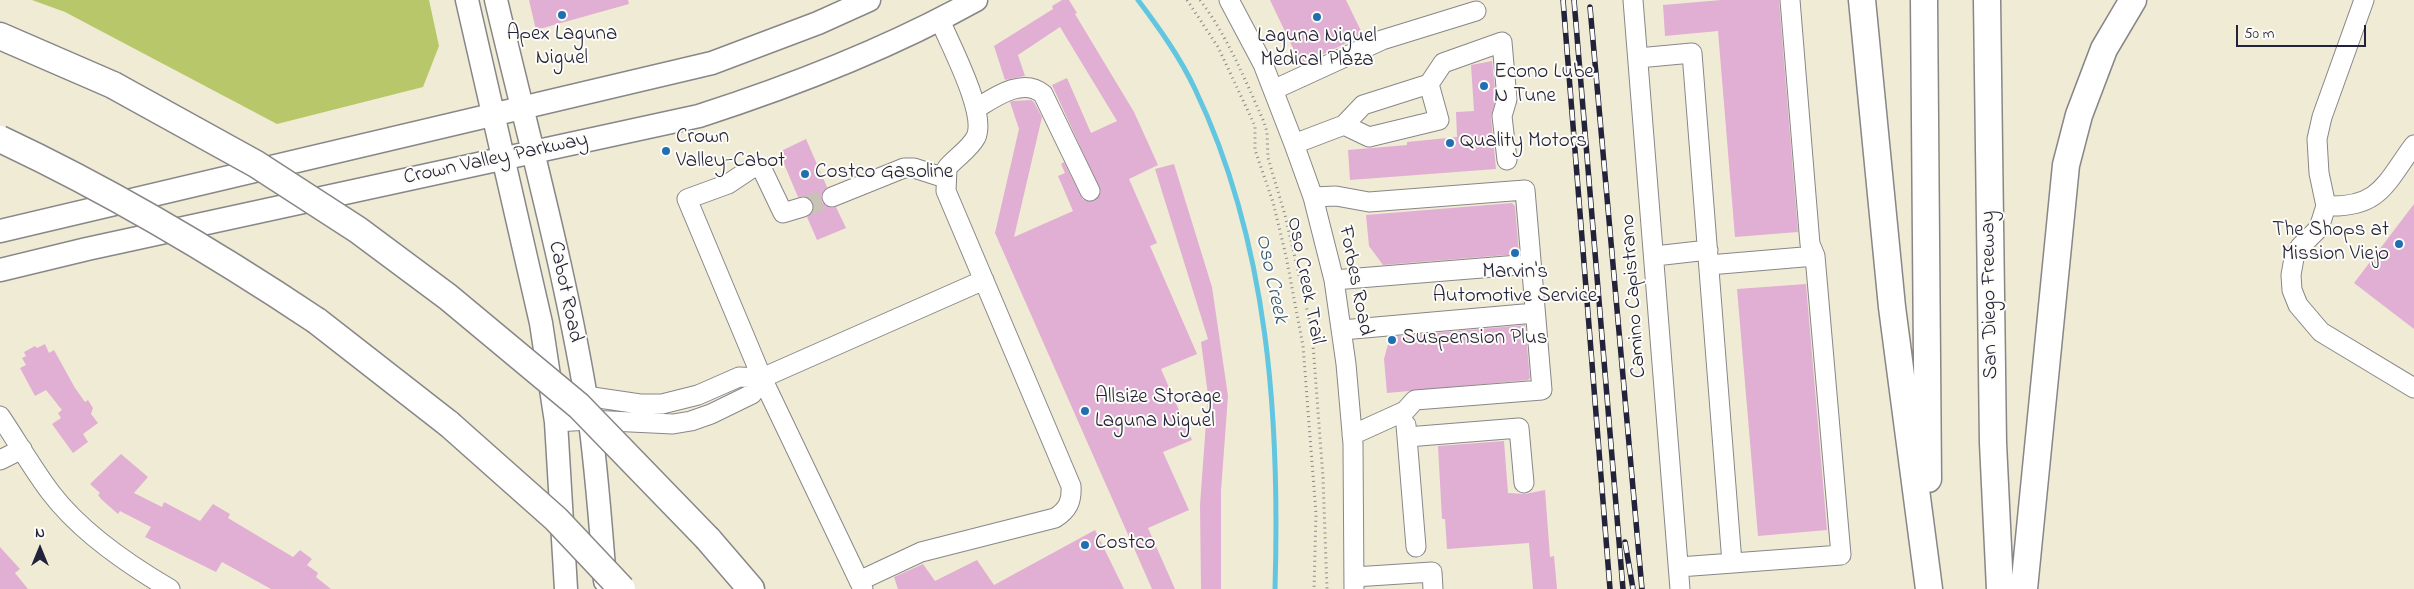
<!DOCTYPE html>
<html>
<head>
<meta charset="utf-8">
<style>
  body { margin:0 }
  #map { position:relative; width:2414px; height:589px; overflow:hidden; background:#f0ebd4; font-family:"Indie Flower",sans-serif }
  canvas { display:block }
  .north { position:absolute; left:15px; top:524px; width:50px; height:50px; -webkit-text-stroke:4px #fdfcf7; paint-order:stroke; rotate:0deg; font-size:14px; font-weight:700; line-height:20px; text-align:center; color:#22223b }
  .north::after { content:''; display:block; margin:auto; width:18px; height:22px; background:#22223b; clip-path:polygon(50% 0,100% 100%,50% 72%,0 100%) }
  .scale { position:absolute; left:2236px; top:25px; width:130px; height:22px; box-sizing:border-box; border:2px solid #22223b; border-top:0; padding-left:6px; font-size:15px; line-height:18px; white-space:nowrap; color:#22223b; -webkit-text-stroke:4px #fdfcf7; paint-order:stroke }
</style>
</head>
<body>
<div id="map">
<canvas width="2414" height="589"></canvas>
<div class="north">N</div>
<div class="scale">50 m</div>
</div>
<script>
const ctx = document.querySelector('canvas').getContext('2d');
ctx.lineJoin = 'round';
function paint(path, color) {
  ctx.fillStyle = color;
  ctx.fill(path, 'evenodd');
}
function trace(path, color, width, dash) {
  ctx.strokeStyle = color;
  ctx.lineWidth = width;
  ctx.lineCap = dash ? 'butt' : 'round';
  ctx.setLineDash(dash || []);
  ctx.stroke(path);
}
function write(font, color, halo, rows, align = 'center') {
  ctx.font = font + ' "Indie Flower",sans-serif';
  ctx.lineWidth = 4;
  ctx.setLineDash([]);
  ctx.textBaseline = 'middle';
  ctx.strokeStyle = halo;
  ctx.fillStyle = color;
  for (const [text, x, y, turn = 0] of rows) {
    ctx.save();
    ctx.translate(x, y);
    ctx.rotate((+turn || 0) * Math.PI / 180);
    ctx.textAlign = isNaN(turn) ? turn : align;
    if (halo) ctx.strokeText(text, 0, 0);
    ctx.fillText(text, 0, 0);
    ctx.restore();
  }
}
paint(new Path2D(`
  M32 0H429L439 46 423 87 277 124 65 12Z`), '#b8c76a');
trace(new Path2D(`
  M1138 0C1159 28 1180 57 1195 89 1269 244 1280 420 1275 589`), '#63c6e1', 5);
paint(new Path2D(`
  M529 0H628L629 4 536 30Z
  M1062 0H1069L1077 13 1075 14 1134 112 1158 165 1129 179 1157 243 1150 246 1197 354 1161 369 1192 440 1163 452 1189 510 1148 528 1175 589H1152L995 233 1019 129 1010 102 1013 101 1031 100 1034 102 1042 117 1014 237 1073 211 1058 176 1065 173 1061 164 1064 162 1083 200 1094 201 1101 192 1052 85 1067 78 1091 133 1117 121 1060 27 1018 55 1025 76 1005 80 994 46 1053 9 1052 6Z
  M1270 0H1346L1363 35 1301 65Z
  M1721 0H1779L1798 232 1735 237 1718 31 1665 36 1663 5Z
  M1492 61 1496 98 1491 117 1496 169 1350 180 1348 150 1407 145V142L1457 137 1456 112 1474 111 1471 65Z
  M806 139 827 187 821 195 822 202 830 208 836 207 846 228 817 240 807 217 814 210V203L806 196 798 197 779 152Z
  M1174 164 1212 287 1228 396 1221 491V589H1201L1200 505 1208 395 1201 342 1208 339 1155 169Z
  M1512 203 1515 206 1519 254 1383 265 1369 246 1366 215Z
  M2414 204V329L2354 283Z
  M1806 284 1827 530 1758 536 1737 289Z
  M1525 325 1530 378 1528 380 1387 393 1384 359 1390 337Z
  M45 344 49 353 54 350 75 388 85 402 88 400 93 408 91 414 98 423 83 434 88 442 73 453 52 424 61 418 58 413 62 410 46 390 35 396 20 368 26 365 22 358 26 356 24 352 35 346 37 348Z
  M1504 441 1508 493 1525 494 1545 490 1550 557 1554 556 1557 589H1533L1529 543 1447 549 1445 519H1442L1438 446Z
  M121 454 148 477 134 493 162 507 164 502 200 521 213 504 230 514 228 518 293 557 300 550 312 559 307 565 318 573 316 577 331 589H271L222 562 216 572 145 537 151 527 120 511 118 514 102 500 98 495 100 493 90 484Z
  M1095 530 1124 589H898L894 577 923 564 935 581 977 560 994 585Z
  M0 547 20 569 15 573 28 589H0Z`), '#e1afd3');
trace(new Path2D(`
  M803 207 832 197`), '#c7c3b5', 19, [19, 9]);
const minor = new Path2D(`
  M1229 0 1263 64 1294 144 1313 197 1334 280 1346 364 1353 444 1354 589
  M1633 0 1680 589
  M2364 0 2322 117 2317 139 2319 173 2326 206 2319 228 2300 247 2294 258 2291 275 2292 290 2298 305 2321 332 2414 388
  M1638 58 1692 53 1732 563
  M1273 90 1382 40 1476 11
  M977 108C995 97 1023 77 1043 94L1090 191
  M1344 125 1369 137 1439 120 1429 84
  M1294 144 1344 125 1363 105 1429 84 1443 63 1502 42 1507 99 1502 116 1507 160
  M832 197 904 168H914L945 178
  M1313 197 1336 196 1369 202 1525 190 1542 390 1415 400 1405 411 1352 435
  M2326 206C2380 208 2385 184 2414 145
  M803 207 783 213 762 169 755 166 728 184 687 199 762 378 863 589
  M1655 256 1708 250
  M1709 265 1815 256
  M1334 280 1531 264
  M1342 330 1535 313
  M572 394 640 404H662L698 395 739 377 762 378 984 280
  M0 416C17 441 32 468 51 493 80 531 129 565 170 589
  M556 422 589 420 673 424 691 421 711 414 752 394 762 378
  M1406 425 1416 547
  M1407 437 1519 428 1524 483
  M0 460 22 449
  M1679 567 1841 555 1815 256 1810 244 1790 0
  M1354 577 1432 572 1433 589
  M859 581 921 552 1055 518C1068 510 1072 501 1071 486L946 191 947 168C955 158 970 149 976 137 987 113 950 45 940 20`);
const major = new Path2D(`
  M467 0 541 323 556 422 566 589
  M496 0C529 140 568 280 590 422 597 475 601 528 605 581
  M0 231 712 63 818 23 869 0
  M0 270 87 249 699 116C795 85 888 49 976 0`);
const highway = new Path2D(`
  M1862 0 1892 307 1929 589
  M1924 0 1928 479
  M1987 0 1993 443 2000 589
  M0 36 113 85
  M317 321 449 424
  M708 539 751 589
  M2024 589 2066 165 2079 115 2104 49 2133 0`);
trace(minor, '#898688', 21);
trace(major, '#898688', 25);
trace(highway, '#898688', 29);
trace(new Path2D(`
  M1187 0 1218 47 1255 126V150L1273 202 1286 256 1303 346 1316 514 1314 589
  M1200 0C1228 37 1245 80 1264 122L1267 132 1268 158 1285 215 1312 331 1323 478 1327 589`), '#898688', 3, [1, 4]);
trace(minor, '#fff', 19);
trace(major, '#fff', 22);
trace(highway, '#fff', 26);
const rail = new Path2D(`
  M1563 0 1610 589
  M1574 0 1623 589
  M1590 7 1642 589
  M1625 542 1633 589`);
trace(rail, '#22223b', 5.5);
trace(rail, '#fdfcf7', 4, [11]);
const highwayBridge = new Path2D(`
  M113 85 256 164 358 230 448 297 579 406 708 539
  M0 139C111 191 215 253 317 321
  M449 424 556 519 622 589`);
trace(highwayBridge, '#898688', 29, []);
trace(highwayBridge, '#fff', 26);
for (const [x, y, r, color] of [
  [562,15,5,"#1f6fb2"],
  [1317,17,5,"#1f6fb2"],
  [1484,86,5,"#1f6fb2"],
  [1450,143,5,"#1f6fb2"],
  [666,151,5,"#1f6fb2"],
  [805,174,5,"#1f6fb2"],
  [2399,244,5,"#1f6fb2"],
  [1515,253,5,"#1f6fb2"],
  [1392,340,5,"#1f6fb2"],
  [1085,411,5,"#1f6fb2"],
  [1085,545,5,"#1f6fb2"]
]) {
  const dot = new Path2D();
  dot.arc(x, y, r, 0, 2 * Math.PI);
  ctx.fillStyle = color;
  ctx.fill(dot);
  trace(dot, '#fdfcf7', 2);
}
write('21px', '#22223b', '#fdfcf7', [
  ["Apex Laguna",562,36,"center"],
  ["Niguel",562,60,"center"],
  ["Laguna Niguel",1317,38,"center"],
  ["Medical Plaza",1317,62,"center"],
  ["Econo Lube",1494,74],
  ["N Tune",1494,98],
  ["Crown",676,139],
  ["Valley-Cabot",676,163],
  ["Quality Motors",1460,143],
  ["Costco Gasoline",815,174],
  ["The Shops at",2389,232,"right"],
  ["Mission Viejo",2389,256,"right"],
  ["Marvin's",1515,274,"center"],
  ["Automotive Service",1515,298,"center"],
  ["Suspension Plus",1402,340],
  ["Allsize Storage",1095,399],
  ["Laguna Niguel",1095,423],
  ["Costco",1095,545]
], 'left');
write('21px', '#22223b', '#fdfcf7', [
  ["Crown Valley Parkway",496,160,-12],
  ["Oso Creek Trail",1304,281,79],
  ["Forbes Road",1354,281,79],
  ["Cabot Road",564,292,78],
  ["San Diego Freeway",1991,295,-91],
  ["Camino Capistrano",1635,296,-94]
]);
write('italic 22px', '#395b75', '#fdfcf7', [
  ["Oso Creek",1270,279,78]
]);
</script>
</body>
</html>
